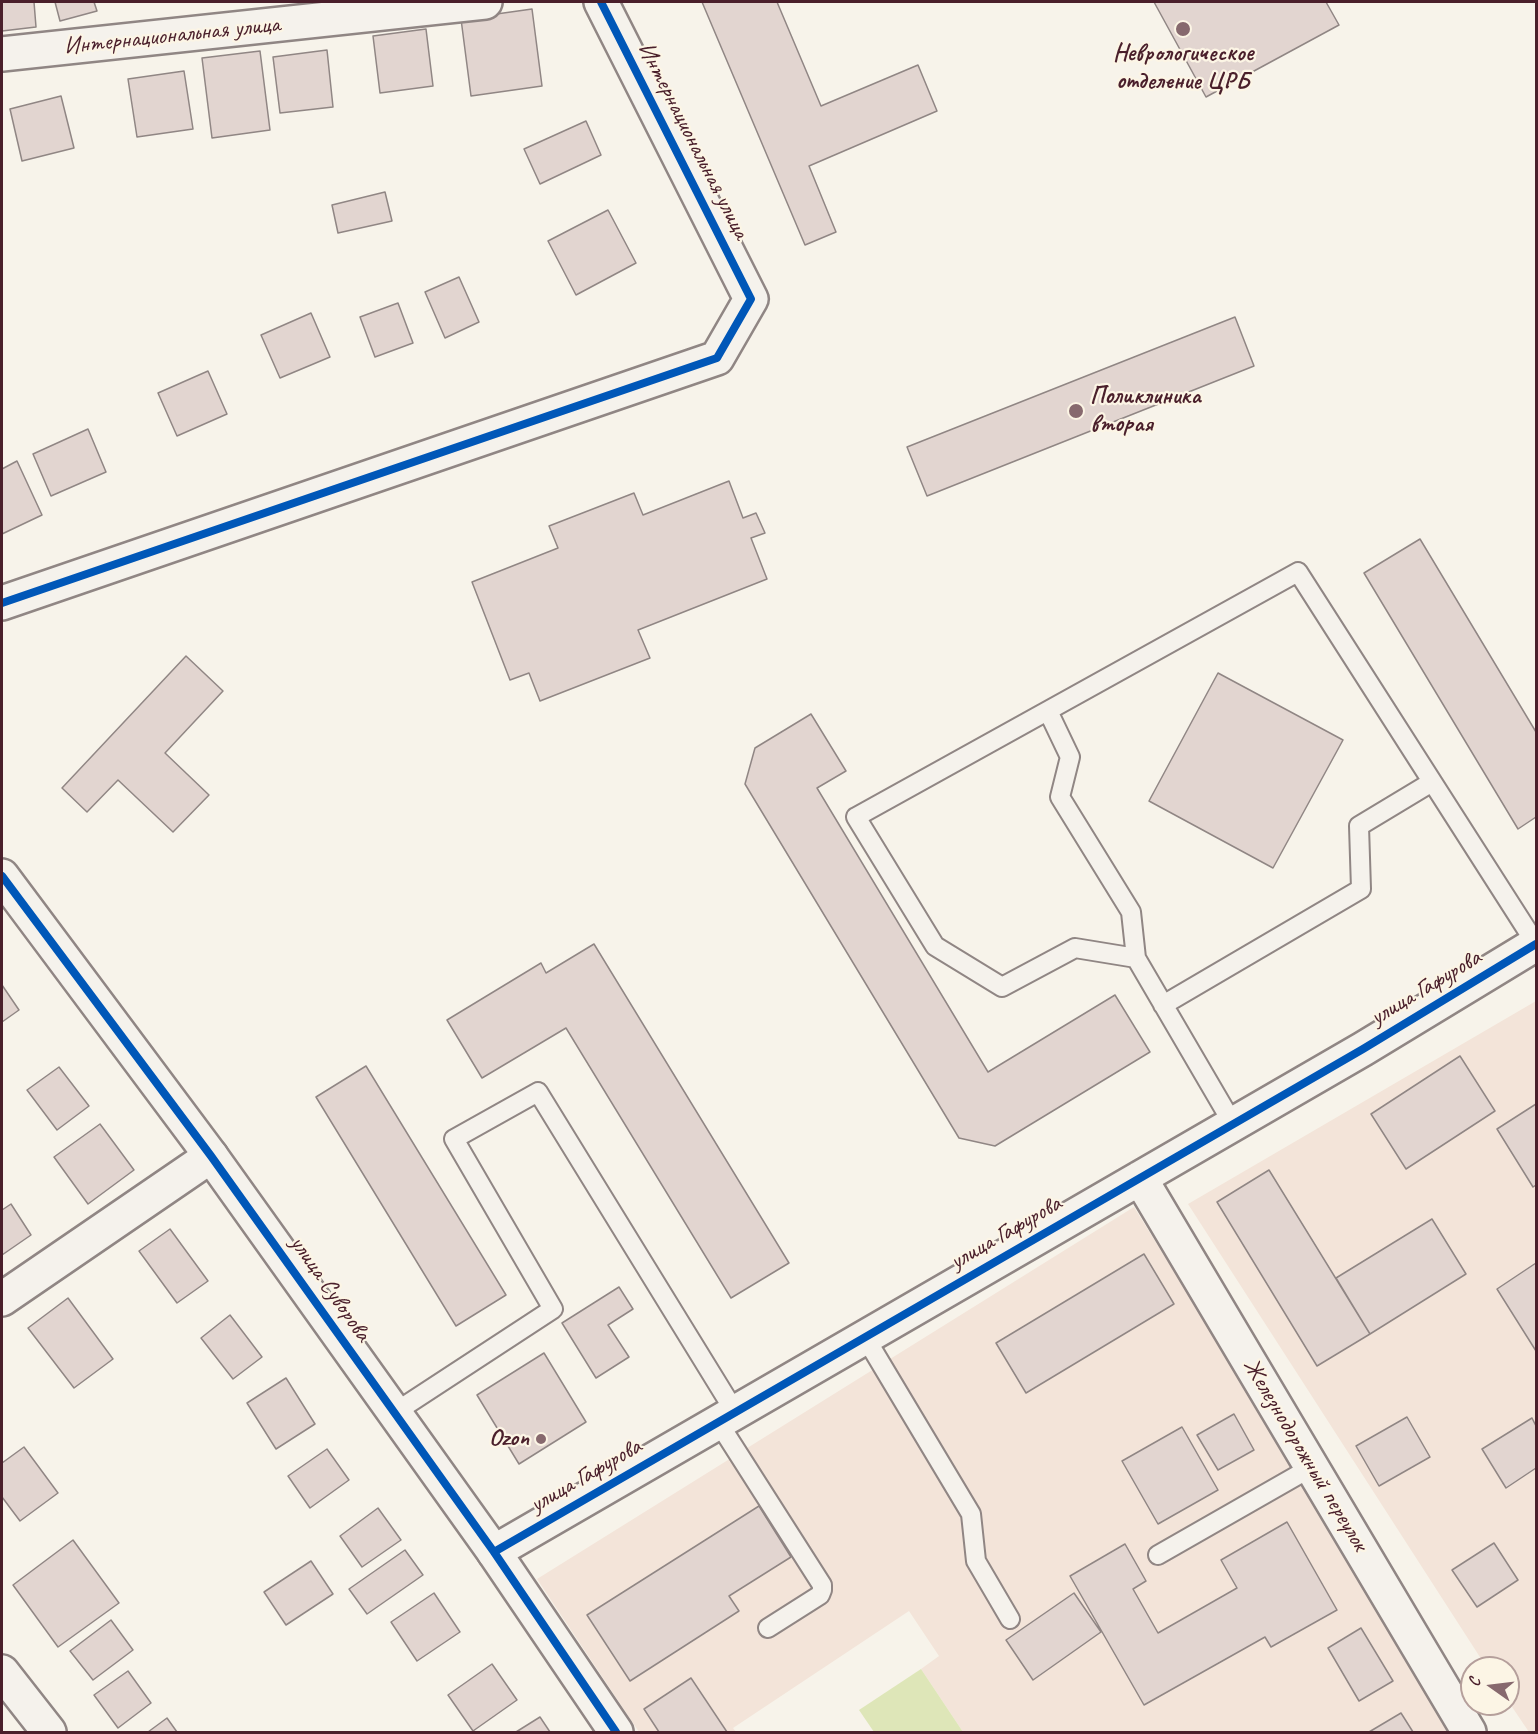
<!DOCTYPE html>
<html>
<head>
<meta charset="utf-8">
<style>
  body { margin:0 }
  #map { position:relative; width:1538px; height:1734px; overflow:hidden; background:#f7f3ea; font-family:Caveat,sans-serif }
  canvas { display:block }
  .frame { position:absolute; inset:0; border:3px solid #4a1f2b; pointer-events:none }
  .north { position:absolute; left:1460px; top:1656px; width:60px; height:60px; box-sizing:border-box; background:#fcf5e5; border:2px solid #b59f9b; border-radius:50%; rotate:284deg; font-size:16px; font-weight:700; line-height:24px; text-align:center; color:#4a1f2b }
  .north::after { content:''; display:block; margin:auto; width:21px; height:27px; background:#87696e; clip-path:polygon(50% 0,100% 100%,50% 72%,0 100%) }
</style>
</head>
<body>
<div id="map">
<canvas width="1538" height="1734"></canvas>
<div class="frame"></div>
<div class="north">С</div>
</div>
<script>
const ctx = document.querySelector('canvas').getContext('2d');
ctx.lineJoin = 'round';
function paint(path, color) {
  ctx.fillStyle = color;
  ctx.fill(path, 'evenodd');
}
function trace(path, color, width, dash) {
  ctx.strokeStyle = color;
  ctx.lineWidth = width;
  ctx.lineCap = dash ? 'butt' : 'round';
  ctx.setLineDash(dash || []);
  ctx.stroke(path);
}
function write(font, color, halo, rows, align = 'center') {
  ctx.font = font + ' Caveat,sans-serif';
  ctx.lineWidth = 4.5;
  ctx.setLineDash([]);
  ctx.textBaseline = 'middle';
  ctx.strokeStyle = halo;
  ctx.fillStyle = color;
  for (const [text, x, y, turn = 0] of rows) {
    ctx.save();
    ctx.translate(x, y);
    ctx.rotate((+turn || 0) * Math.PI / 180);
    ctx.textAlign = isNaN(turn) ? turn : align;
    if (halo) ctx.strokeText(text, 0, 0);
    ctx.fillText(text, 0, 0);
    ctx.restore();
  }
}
paint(new Path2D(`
  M1536 1001V1732H1529L1508 1701V1668H1487L1188 1204Z
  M1134 1207 1459 1732H963L921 1669 939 1656 909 1611 733 1728 736 1732H639L537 1579Z`), '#f3e4d9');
paint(new Path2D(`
  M921 1669 963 1732H874L859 1710Z`), '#dee6b8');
const building = new Path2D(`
  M2 2H34L36 27 2 31Z
  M55 2H94L97 11 60 21Z
  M702 2H777L821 106 918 65 937 111 809 166 836 232 805 245Z
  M1154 2H1326L1339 25 1206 97Z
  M532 9 542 86 471 96 461 19Z
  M426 29 433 86 380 93 373 36Z
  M327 50 333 107 280 113 273 57Z
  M260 51 270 130 212 138 202 58Z
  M184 71 193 129 137 137 128 79Z
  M61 96 74 148 22 161 10 109Z
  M586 121 601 155 540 184 524 149Z
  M385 192 392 221 338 233 332 205Z
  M608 210 636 263 576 295 548 241Z
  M459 277 479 322 445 338 425 292Z
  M398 303 413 343 375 357 360 317Z
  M311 313 330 357 280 378 261 335Z
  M1235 317 1254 366 927 496 907 447Z
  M208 371 227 414 177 436 158 393Z
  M88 429 106 472 51 496 33 454Z
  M17 461 42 515 2 534V469Z
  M729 481 743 518 756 513 765 533 751 538 767 579 638 630 650 658 540 701 529 673 510 680 472 582 558 548 549 526 634 493 643 515Z
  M1420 539 1536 732V817L1518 829 1364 573Z
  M186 656 223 691 165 753 209 795 173 832 118 780 87 812 62 788Z
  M1218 673 1343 740 1273 868 1149 801Z
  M811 714 846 771 817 788 988 1072 1115 995 1150 1052 995 1146 959 1138 745 784 755 748Z
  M594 944 789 1263 731 1298 566 1028 482 1078 447 1020 541 963 546 973Z
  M2 985 19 1010 2 1022Z
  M1460 1056 1495 1111 1406 1169 1371 1114Z
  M366 1066 506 1295 456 1326 316 1097Z
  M59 1067 89 1106 57 1130 27 1090Z
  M1536 1104V1185L1533 1187 1497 1129Z
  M100 1124 134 1170 88 1204 54 1157Z
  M1269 1170 1370 1334 1317 1366 1217 1202Z
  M11 1204 31 1235 2 1255V1210Z
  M1432 1219 1466 1274 1370 1334 1336 1278Z
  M170 1229 208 1281 177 1303 139 1251Z
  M1144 1254 1174 1304 1026 1393 996 1343Z
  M1536 1263V1351L1497 1289Z
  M619 1287 633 1309 608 1325 629 1357 596 1378 562 1323Z
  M68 1298 113 1359 74 1388 28 1328Z
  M230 1315 262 1357 233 1379 201 1338Z
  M544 1353 586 1422 519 1464 477 1395Z
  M286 1378 315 1424 276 1449 247 1403Z
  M1234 1414 1254 1450 1218 1470 1197 1435Z
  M1407 1417 1430 1457 1379 1486 1356 1446Z
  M1532 1418 1536 1426V1468L1506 1488 1482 1449Z
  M1182 1427 1218 1490 1158 1524 1122 1461Z
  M24 1447 58 1493 20 1521 2 1497V1463Z
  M327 1449 349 1480 310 1508 288 1476Z
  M759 1506 791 1557 729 1596 739 1611 630 1681 587 1615Z
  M378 1508 401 1540 362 1567 340 1536Z
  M1287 1522 1337 1610 1271 1647 1265 1637 1144 1705 1070 1576 1125 1544 1146 1581 1133 1589 1158 1633 1237 1588 1221 1560Z
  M73 1540 119 1603 58 1647 13 1585Z
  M1494 1543 1518 1580 1477 1607 1452 1570Z
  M405 1550 423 1575 367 1614 349 1589Z
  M311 1561 333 1594 286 1625 264 1592Z
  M434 1593 460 1632 417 1661 391 1622Z
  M1074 1593 1101 1632 1033 1680 1006 1640Z
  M111 1620 133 1650 93 1680 70 1651Z
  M1361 1628 1393 1681 1359 1701 1328 1648Z
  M492 1664 517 1700 473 1731 448 1695Z
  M128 1671 151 1703 118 1728 94 1695Z
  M691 1678 727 1732H659L644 1709Z
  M1401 1713 1413 1732H1369Z
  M540 1717 550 1732H516Z
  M167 1718 177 1732H148Z`);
paint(building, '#e2d5d0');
trace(building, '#908684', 1.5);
const lane = new Path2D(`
  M1048 711 1070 757 1060 797 1131 912 1136 958
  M1163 1005 1361 889 1359 826 1432 782
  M1233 1124 1136 958 1075 948 1002 987 935 946 856 817 1298 572 1536 944
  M865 1337 971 1514 976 1561 1010 1619
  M394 1413 553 1309 454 1139 538 1092 735 1412
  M718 1422 822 1585V1590L820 1595 768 1628
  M1158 1555 1312 1467`);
const street = new Path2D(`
  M2 54 485 2
  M2 603 717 358 751 299 601 2
  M1140 1178 1469 1732
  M2 1299 211 1156
  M494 1552 1363 1049 1536 944
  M2 1672 49 1732`);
const secondary = new Path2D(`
  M2 876 211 1156 494 1552 616 1732`);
trace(lane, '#908684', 22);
trace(street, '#908684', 38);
trace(secondary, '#908684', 38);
trace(lane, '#f5f2ec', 18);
trace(street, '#f5f2ec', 33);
trace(secondary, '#f5f2ec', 33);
trace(new Path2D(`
  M2 603 717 358 751 299 601 2
  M2 876 211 1156 494 1552 616 1732
  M494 1552 1363 1049 1536 944`), '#0057b8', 8);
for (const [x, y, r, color] of [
  [1183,29,8,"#87696e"],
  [1076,411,8,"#87696e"],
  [541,1439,6,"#87696e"]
]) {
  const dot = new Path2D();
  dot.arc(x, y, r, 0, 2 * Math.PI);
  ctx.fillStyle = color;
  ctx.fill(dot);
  trace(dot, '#fcf5e5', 2);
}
write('24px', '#4a1f2b', '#fcf5e5', [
  ["Интернациональная улица",172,36,-6],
  ["Интернациональная улица",693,141,63],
  ["улица Гафурова",1426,988,-31],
  ["улица Гафурова",1006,1233,-30],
  ["улица Суворова",330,1289,55],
  ["Железнодорожный переулок",1305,1455,59],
  ["улица Гафурова",586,1476,-30]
]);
write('bold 24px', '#4a1f2b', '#fcf5e5', [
  ["Неврологическое",1183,54],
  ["отделение ЦРБ",1183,82],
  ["Поликлиника",1090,397,"left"],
  ["вторая",1090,425,"left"],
  ["Ozon",529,1439,"right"]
]);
</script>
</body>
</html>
